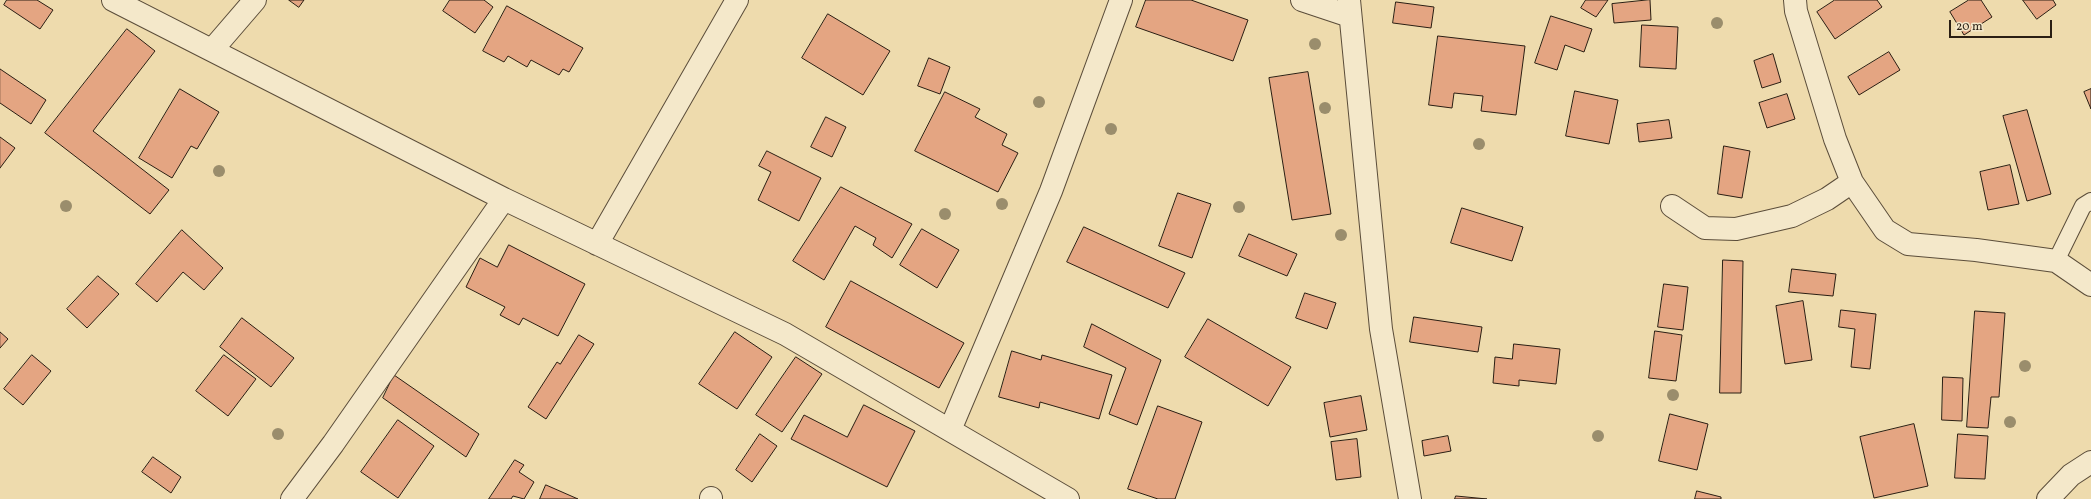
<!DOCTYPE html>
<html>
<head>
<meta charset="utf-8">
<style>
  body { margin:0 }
  #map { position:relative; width:2091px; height:499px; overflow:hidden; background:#eedbad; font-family:Vollkorn,serif }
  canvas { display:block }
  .scale { position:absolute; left:1949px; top:20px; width:103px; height:18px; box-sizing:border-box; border:2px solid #2a1e13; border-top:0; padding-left:5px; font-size:12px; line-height:14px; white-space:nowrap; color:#2a1e13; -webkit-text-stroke:3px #f4e8ca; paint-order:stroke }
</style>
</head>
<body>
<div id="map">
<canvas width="2091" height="499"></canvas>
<div class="scale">20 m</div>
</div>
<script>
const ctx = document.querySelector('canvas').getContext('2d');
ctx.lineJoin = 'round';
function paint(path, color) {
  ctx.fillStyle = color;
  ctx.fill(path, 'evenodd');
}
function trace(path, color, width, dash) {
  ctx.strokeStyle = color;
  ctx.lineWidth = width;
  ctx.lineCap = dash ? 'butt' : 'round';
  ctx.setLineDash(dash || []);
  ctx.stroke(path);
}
const building = new Path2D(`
  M7 0H37L53 10 40 29 4 5Z
  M289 0H304L299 7Z
  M450 0H484L493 7 475 33 443 11Z
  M1146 0H1191L1248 20 1233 61 1136 27Z
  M1586 0H1608L1596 17 1581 8Z
  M1650 0 1651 20 1614 23 1612 4Z
  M1835 0H1877L1882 7 1835 39 1817 12Z
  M1969 0H1981L1992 17 1964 35 1950 12Z
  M2023 0H2053L2056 5 2037 19Z
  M1396 2 1434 7 1431 28 1393 23Z
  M507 6 583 48 569 72 563 69 559 75 531 60 527 67 508 56 504 62 483 51Z
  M828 14 890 51 863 95 802 58Z
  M1551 16 1592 29 1584 52 1565 45 1557 70 1535 63Z
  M1642 25 1678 27 1676 69 1640 67Z
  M127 29 155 51 93 131 169 190 150 214 45 133Z
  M1438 36 1525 46 1516 115 1481 111 1483 96 1454 93 1452 108 1429 105Z
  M1889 52 1900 70 1859 95 1848 77Z
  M1773 54 1781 82 1762 88 1754 61Z
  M929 58 950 67 940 94 918 86Z
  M0 69 46 100 31 124 0 103Z
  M1308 72 1331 214 1292 220 1269 78Z
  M180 89 219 112 197 149 191 146 172 178 139 158Z
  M2091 89V109L2084 92Z
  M1575 91 1618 100 1609 144 1566 136Z
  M945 92 980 109 975 117 1007 134 1002 145 1018 153 998 192 915 151Z
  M1787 94 1795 119 1767 128 1759 103Z
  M2027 110 2051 194 2027 201 2003 116Z
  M826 117 846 127 832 157 811 147Z
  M1669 120 1672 138 1639 142 1637 124Z
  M0 137 15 148 0 168Z
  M1724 146 1750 151 1742 198 1718 194Z
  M767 151 821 178 799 221 758 200 771 172 759 166Z
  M2010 165 2019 204 1988 210 1980 172Z
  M841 187 912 224 892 258 873 245 876 238 855 226 824 280 793 261Z
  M1178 193 1211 204 1192 258 1159 246Z
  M1462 208 1523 227 1512 261 1451 243Z
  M1084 227 1185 273 1168 308 1067 262Z
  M922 229 959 250 937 288 900 265Z
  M182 230 223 268 204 290 183 272 157 302 136 284Z
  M1249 234 1297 254 1287 276 1239 256Z
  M509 245 585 284 558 336 523 318 519 325 500 315 505 307 466 287 480 258 497 267Z
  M1723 260 1743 261 1741 393H1720Z
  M1792 269 1836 274 1833 296 1789 292Z
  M98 276 119 294 87 328 67 309Z
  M851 281 964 343 939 388 826 327Z
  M1664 284 1688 287 1683 330 1658 327Z
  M1305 293 1336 303 1327 329 1296 318Z
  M1803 301 1812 360 1785 364 1776 306Z
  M1841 310 1876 314 1870 369 1851 367 1855 329 1839 327Z
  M1975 311 2005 313 1999 397H1991L1988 428 1967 427Z
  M1414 317 1482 327 1478 352 1410 342Z
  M242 318 294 358 271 387 220 347Z
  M1208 319 1291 367 1268 406 1185 357Z
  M1092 324 1161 360 1137 425 1109 414 1126 368 1084 347Z
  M1655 331 1682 335 1676 381 1649 378Z
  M0 332 8 339 0 348Z
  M735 332 772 357 737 409 699 384Z
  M579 335 594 344 546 419 528 407 557 362 560 364Z
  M1514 344 1560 349 1556 384 1519 380V386L1493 383 1495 357 1512 359Z
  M1012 351 1041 360 1042 355 1112 375 1099 419 1040 402 1039 408 999 397Z
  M32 355 51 371 23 405 4 389Z
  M224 355 256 379 228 416 196 391Z
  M796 357 822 374 782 432 756 415Z
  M394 375 479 434 466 457 383 398Z
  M1943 377 1963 378 1962 421 1942 420Z
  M1361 396 1367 430 1330 437 1324 403Z
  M864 405 915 431 887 487 791 439 804 415 847 437Z
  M1158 406 1202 422 1175 499H1158L1128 489Z
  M1670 414 1708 424 1697 470 1659 461Z
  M398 420 434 446 398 498 361 472Z
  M1914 424 1928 486 1874 498 1860 437Z
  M760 434 777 446 752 482 736 470Z
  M1958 434 1988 436 1985 479 1955 478Z
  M1448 436 1451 451 1424 456 1422 441Z
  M1357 439 1361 477 1336 480 1331 442Z
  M153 457 181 477 171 493 142 472Z
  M515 460 524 465 519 472 534 482 524 499 513 496 511 499H489Z
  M546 485 578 499H540Z
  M1697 491 1721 497V499H1695Z
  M1456 496 1487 499H1455Z`);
paint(building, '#e4a582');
trace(building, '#2a1e13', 1);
const lane = new Path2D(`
  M2056 261 2083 206 2091 201`);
const street = new Path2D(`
  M113 0 504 199 785 334 1068 499
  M1302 0 1350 16
  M1349 0 1381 329 1410 499
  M1795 0 1796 11 1835 139 1852 182 1885 230 1908 244 1976 250 2056 261 2091 285
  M212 50 255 0
  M1672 206 1705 228 1736 229 1792 216 1827 199 1852 182
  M597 244 737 0
  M950 430 1051 191 1121 0
  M292 499 333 444 504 199
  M711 499V498
  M2048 499 2071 475 2091 462`);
trace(lane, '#5b4d3a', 18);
trace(street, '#5b4d3a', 24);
trace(lane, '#f4e8ca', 16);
trace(street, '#f4e8ca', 22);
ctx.fillStyle = '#9a8d6c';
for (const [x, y] of [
  [1717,23],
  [1315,44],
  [1039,102],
  [1325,108],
  [1111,129],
  [1479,144],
  [219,171],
  [1002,204],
  [66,206],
  [1239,207],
  [945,214],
  [1341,235],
  [2025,366],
  [1673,395],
  [2010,422],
  [278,434],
  [1598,436]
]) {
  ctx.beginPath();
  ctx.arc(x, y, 6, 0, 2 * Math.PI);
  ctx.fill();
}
</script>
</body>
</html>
